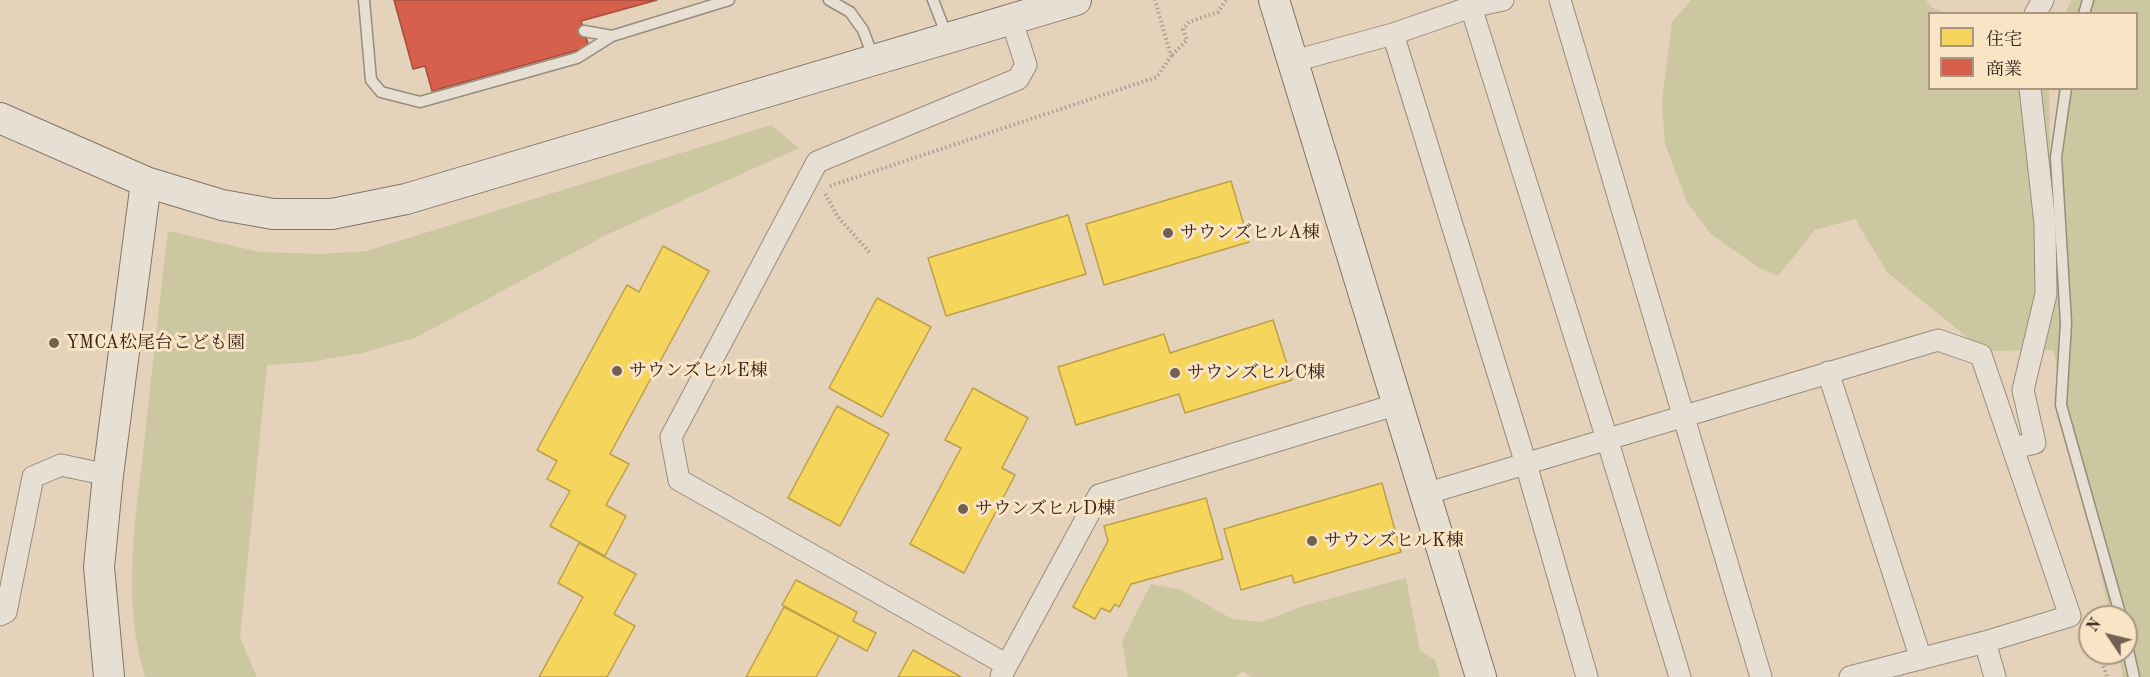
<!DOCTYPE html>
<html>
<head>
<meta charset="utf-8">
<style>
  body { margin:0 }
  #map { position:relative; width:2150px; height:677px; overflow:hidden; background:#e4d2ba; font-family:"Old Standard TT","Noto Serif JP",serif }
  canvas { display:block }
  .legend { position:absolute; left:1928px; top:12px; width:210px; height:78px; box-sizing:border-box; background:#f9e4c6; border:2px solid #ab9781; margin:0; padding:8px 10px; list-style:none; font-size:18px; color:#37231a }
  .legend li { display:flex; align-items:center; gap:12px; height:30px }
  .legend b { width:30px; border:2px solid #ab9781 }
  .north { position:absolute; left:2078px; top:605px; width:60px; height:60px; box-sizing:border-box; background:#f9e4c6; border:2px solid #ab9781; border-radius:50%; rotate:305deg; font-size:16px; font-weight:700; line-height:24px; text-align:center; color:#37231a }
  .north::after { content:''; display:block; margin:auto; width:21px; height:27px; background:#746052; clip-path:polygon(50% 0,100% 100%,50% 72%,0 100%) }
</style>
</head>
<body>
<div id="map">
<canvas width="2150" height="677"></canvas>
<ul class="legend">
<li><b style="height:16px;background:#f6d55c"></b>住宅</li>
<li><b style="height:16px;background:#d6604d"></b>商業</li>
</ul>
<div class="north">N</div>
</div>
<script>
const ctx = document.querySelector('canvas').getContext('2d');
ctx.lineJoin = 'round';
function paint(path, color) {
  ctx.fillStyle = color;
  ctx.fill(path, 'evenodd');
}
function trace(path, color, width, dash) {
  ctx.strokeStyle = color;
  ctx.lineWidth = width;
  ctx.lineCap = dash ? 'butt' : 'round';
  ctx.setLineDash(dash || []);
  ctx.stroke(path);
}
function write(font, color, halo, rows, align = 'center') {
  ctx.font = font + ' "Old Standard TT","Noto Serif JP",serif';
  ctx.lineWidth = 6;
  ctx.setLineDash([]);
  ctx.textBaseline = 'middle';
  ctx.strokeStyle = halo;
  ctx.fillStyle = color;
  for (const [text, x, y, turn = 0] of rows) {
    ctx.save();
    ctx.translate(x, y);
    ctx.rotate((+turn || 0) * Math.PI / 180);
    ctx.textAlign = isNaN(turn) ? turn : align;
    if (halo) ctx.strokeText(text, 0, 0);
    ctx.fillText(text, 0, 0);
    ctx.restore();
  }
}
paint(new Path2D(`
  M1691 0H1926L1932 8 1948 13 1930 14V88L2049 89 2053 325 2058 89 2136 88V14L2065 13 2072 0H2150V677H2123L2118 653H2126V617H2110L2053 350 1984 351 1887 272 1855 219 1815 230 1778 276 1759 268 1711 234 1687 202 1665 144 1662 101 1672 22Z
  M771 125 799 148 606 235 415 338 362 353 310 362 267 365 240 637 257 677H145C121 600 136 515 145 436 152 367 160 299 168 231L260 252 321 254 367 251Z
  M1406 578 1420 650 1435 660 1440 677H1252L1243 671 1235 677H1128L1122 641 1151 584 1181 590 1232 619 1261 622 1306 605Z`), '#ccc7a0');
const homes = new Path2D(`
  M1231 181 1249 242 1104 285 1086 224Z
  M1068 215 1086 274 946 316 928 258Z
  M663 246 709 271 610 454 629 464 606 505 626 516 605 556 550 526 570 491 547 479 557 461 537 450 627 285 639 292Z
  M877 298 931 327 882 417 829 388Z
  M1273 320 1292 380 1185 413 1179 394 1076 425 1058 367 1164 334 1170 353Z
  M973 388 1028 418 1002 468 1015 475 964 573 910 544 961 448 945 440Z
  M837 406 889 434 840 526 788 498Z
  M1382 483 1401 552 1294 583 1292 575 1241 590 1224 529Z
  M1206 498 1223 559 1131 584 1119 607 1115 604 1110 612 1101 608 1095 619 1073 607 1108 541 1104 526Z
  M579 543 636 574 614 614 635 626 607 677H539L583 597 558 583Z
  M796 580 857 612 853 621 876 633 867 651 782 605Z
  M784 607 839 636 816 677H746Z
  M913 650 961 677H898Z`);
paint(homes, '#f6d55c');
trace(homes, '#bda048', 1.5);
const shops = new Path2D(`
  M394 0H657L581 21 589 47 432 91 425 66 413 69Z`);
paint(shops, '#d6604d');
trace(shops, '#a64e3e', 1.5);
const lane = new Path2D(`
  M364 0 371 80 381 92 420 102 577 58 612 36 729 0
  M829 0 850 12 863 30 874 59
  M933 0 947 36
  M2084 14 2088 0
  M584 31 612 36
  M2066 88 2056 157 2066 323 2061 405 2121 617
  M2126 641 2134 677`);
const street = new Path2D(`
  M1560 0 1761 677
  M1471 7 1607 439 1680 677
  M2035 14 2043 0
  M1393 34 1526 464 1587 677
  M1294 61 1393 34 1471 7 1503 0
  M1828 372 1921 659
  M2013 448 2035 443 2023 390 2046 294 2045 224 2030 88
  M1425 494 1938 340 1981 355 2070 616 1985 642 1995 677
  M0 615 6 612 33 477 61 465 108 475
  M1007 665 679 480 671 437 817 162 1018 79 1026 65 1011 18
  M1001 676 1099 495 1398 404
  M1850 677 1985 642`);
const secondary = new Path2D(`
  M1274 0 1481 677
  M0 118 146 182 222 205 273 214H332L406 199 1076 0
  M109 677 99 567 108 475 146 182`);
trace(lane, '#988c7d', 13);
trace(street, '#988c7d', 23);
trace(secondary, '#807467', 32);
trace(new Path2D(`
  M1172 55 1187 40 1183 29 1189 22 1218 12 1226 0
  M830 186 1157 77 1171 56 1155 0
  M825 194 838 217 871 254
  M2100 653 2107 677`), '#a89f95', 4, [1.5, 3]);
trace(lane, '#e7dfd3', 10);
trace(street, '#e7dfd3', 21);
trace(secondary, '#e7dfd3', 30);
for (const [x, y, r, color] of [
  [1168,233,6,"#746052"],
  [54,343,6,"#746052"],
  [617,371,6,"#746052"],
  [1175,373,6,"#746052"],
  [963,509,6,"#746052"],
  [1312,541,6,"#746052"]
]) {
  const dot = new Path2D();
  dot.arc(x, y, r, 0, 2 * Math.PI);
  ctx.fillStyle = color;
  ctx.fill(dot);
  trace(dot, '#f9e4c6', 2);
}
write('18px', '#37231a', '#f9e4c6', [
  ["サウンズヒルA棟",1180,233],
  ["YMCA松尾台こども園",66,343],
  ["サウンズヒルE棟",629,371],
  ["サウンズヒルC棟",1187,373],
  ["サウンズヒルD棟",975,509],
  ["サウンズヒルK棟",1324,541]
], 'left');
</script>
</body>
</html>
